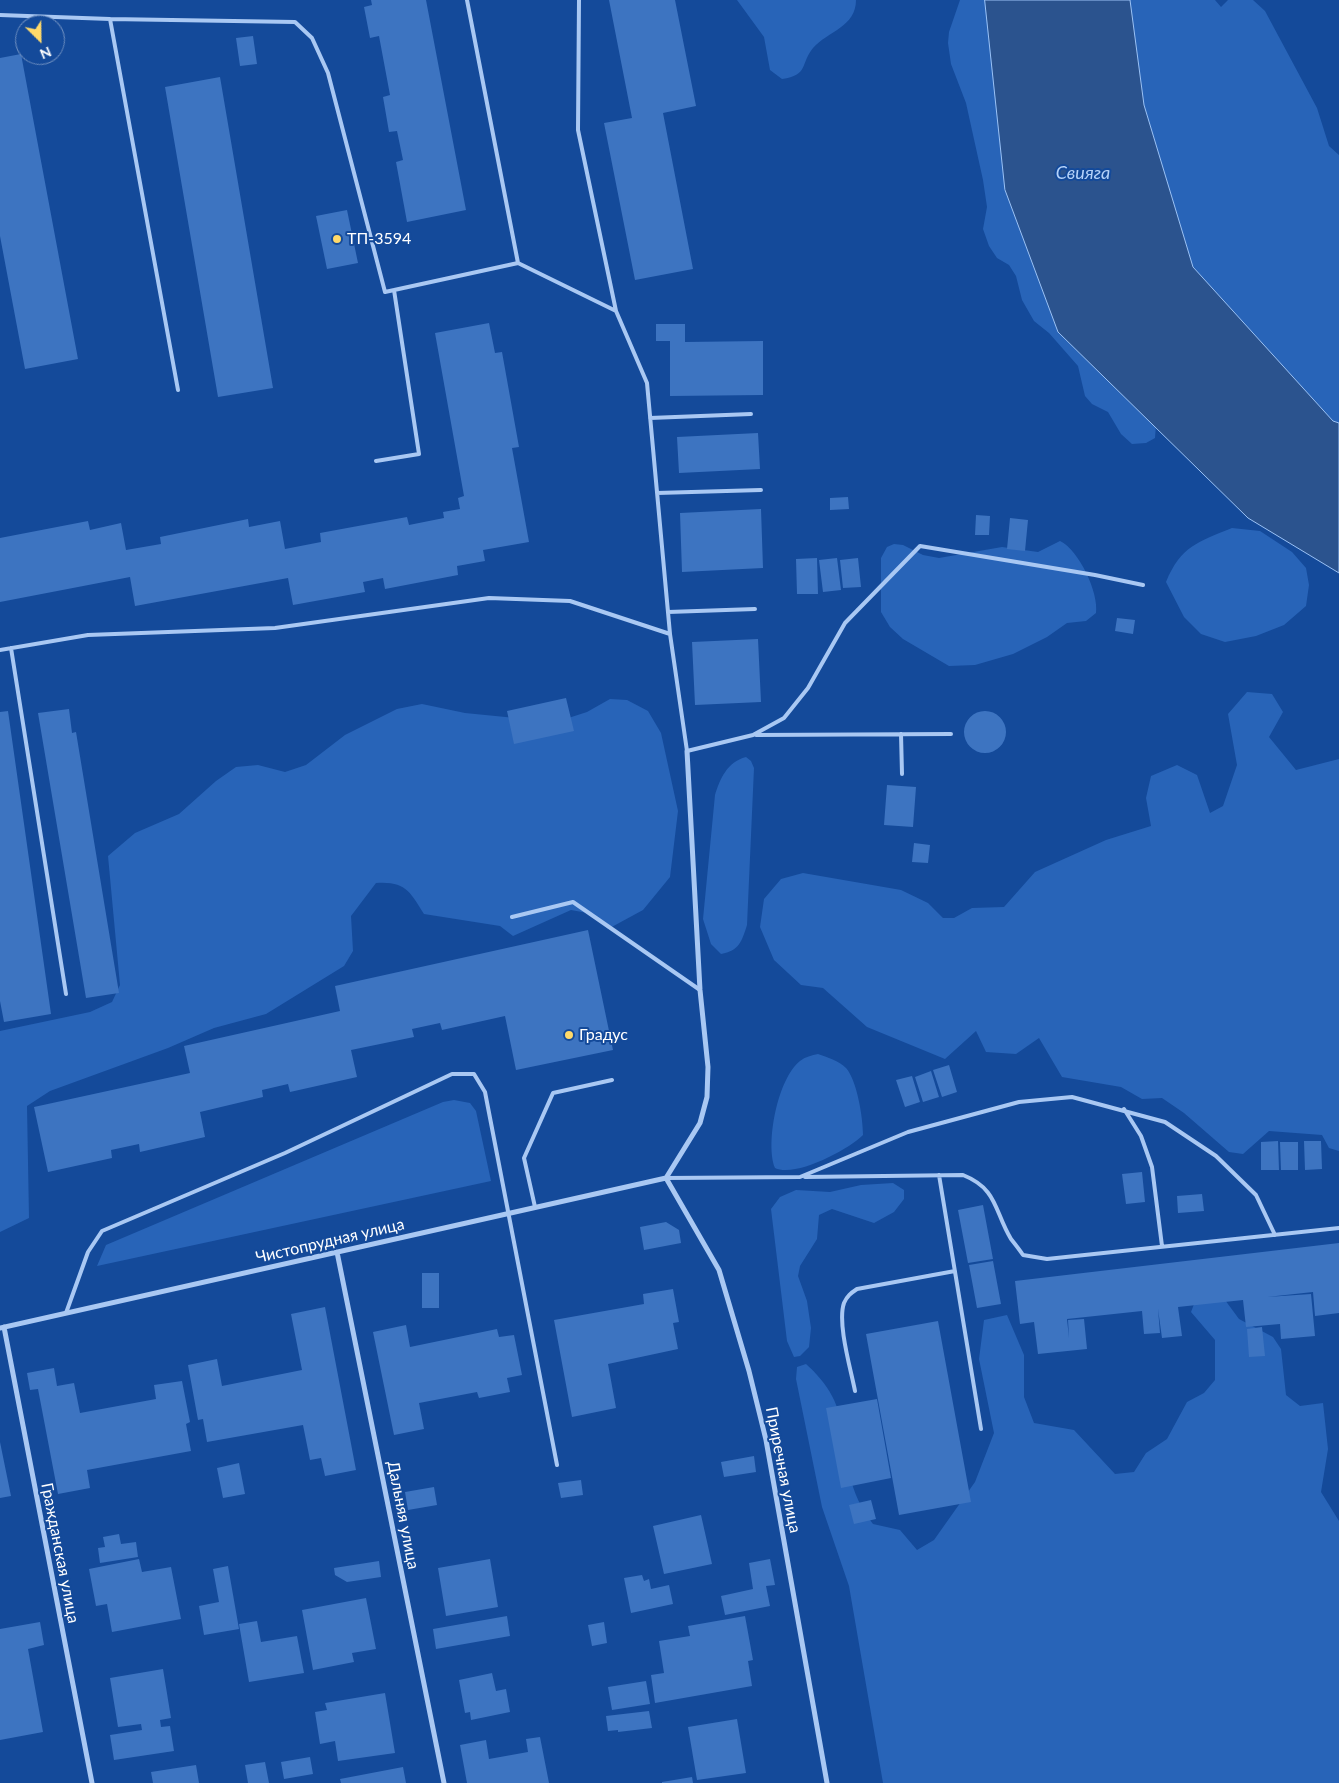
<!DOCTYPE html>
<html>
<head>
<meta charset="utf-8">
<style>
  body { margin:0 }
  #map { position:relative; width:1339px; height:1783px; overflow:hidden; background:#144a9a; font-family:Lato,sans-serif }
  canvas { display:block }
  .north { position:absolute; left:15px; top:15px; width:50px; height:50px; box-sizing:border-box; background:#144a9a; border:1px solid #7292c2; border-radius:50%; rotate:157deg; font-size:14px; font-weight:700; line-height:20px; text-align:center; color:#fff }
  .north::after { content:''; display:block; margin:auto; width:18px; height:22px; background:#ffd96a; clip-path:polygon(50% 0,100% 100%,50% 72%,0 100%) }
</style>
</head>
<body>
<div id="map">
<canvas width="1339" height="1783"></canvas>
<div class="north">N</div>
</div>
<script>
const ctx = document.querySelector('canvas').getContext('2d');
ctx.lineJoin = 'round';
function paint(path, color) {
  ctx.fillStyle = color;
  ctx.fill(path, 'evenodd');
}
function trace(path, color, width, dash) {
  ctx.strokeStyle = color;
  ctx.lineWidth = width;
  ctx.lineCap = dash ? 'butt' : 'round';
  ctx.setLineDash(dash || []);
  ctx.stroke(path);
}
function write(font, color, halo, rows, align = 'center') {
  ctx.font = font + ' Lato,sans-serif';
  ctx.lineWidth = 4;
  ctx.setLineDash([]);
  ctx.textBaseline = 'middle';
  ctx.strokeStyle = halo;
  ctx.fillStyle = color;
  for (const [text, x, y, turn = 0] of rows) {
    ctx.save();
    ctx.translate(x, y);
    ctx.rotate((+turn || 0) * Math.PI / 180);
    ctx.textAlign = isNaN(turn) ? turn : align;
    if (halo) ctx.strokeText(text, 0, 0);
    ctx.fillText(text, 0, 0);
    ctx.restore();
  }
}
paint(new Path2D(`
  M737 0H856C856 27 828 31 813 48 800 64 809 75 782 79L770 70 764 37Z
  M960 0H994L1157 411 1155 438 1146 443 1132 444 1121 434 1108 412 1092 404 1085 396 1078 366 1049 333 1034 321 1022 300 1016 276 1009 265 997 258 989 246 983 229 987 207 983 180 966 103 951 64 948 43 949 32Z
  M1121 0H1215L1221 7 1228 0H1253L1265 11 1317 108 1329 146 1339 155V427L1322 419 1216 305 1160 210Z
  M1232 528 1260 531 1292 552 1306 568 1309 585 1306 606 1284 625 1256 636 1225 642 1201 634 1184 617 1166 582C1181 546 1198 542 1232 528Z
  M1060 541C1079 550 1099 593 1096 613L1086 621 1067 623 1047 637 1013 654 975 665 949 666 903 639 890 627 881 612V558L887 547 894 544 903 545 923 555 939 558 1002 547 1038 552Z
  M1247 692 1272 694 1283 712 1269 737 1296 770 1339 759V1151L1329 1148 1322 1135 1269 1131 1243 1154 1229 1152 1184 1113 1162 1098 1142 1099 1121 1087 1062 1077 1039 1038 1016 1054 986 1052 976 1031 945 1059 867 1027 823 988 801 985 774 960 760 927 764 899 781 879 803 873 901 890 928 903 943 918H954L972 908 1004 907 1035 872 1106 840 1151 826 1146 798 1151 776 1177 765 1197 775 1210 813 1223 806 1237 765 1228 714Z
  M610 699 627 700 648 711 661 733 678 811 670 877 643 910 608 929 593 914 571 910 513 936 500 926 424 914C410 892 406 881 376 883L351 916 353 951 344 966 266 1014 214 1028 168 1048 50 1091 27 1106 29 1218 0 1232V1031L90 1012 112 1002 120 985 108 856 135 833 179 814 216 781 236 767 258 765 285 772 306 765 345 735 397 709 422 704 465 713 556 722 587 712Z
  M746 757 751 761 754 768 747 925C742 941 739 951 721 954L711 944 703 919 715 795C720 779 727 762 746 757Z
  M818 1054C827 1057 839 1061 846 1068 857 1080 863 1118 863 1135 848 1150 795 1178 775 1168 765 1143 778 1078 800 1061 805 1057 812 1055 818 1054Z
  M454 1100 470 1103 476 1111 491 1181 97 1266 106 1245 443 1102Z
  M893 1183 904 1190V1199L894 1212 874 1223 832 1209 819 1215 817 1239 800 1266 798 1276 807 1301 811 1328 809 1347 800 1356 794 1357 787 1341 771 1209 780 1197 796 1190 830 1192 861 1185Z
  M1196 1299 1225 1300 1239 1319 1273 1337 1281 1349 1286 1395 1300 1406 1323 1403 1328 1449 1321 1492 1339 1521V1783H883L849 1586 822 1507 796 1379 797 1367 806 1364C816 1373 826 1384 832 1396 845 1420 844 1450 850 1475 853 1492 862 1510 873 1524L900 1530 917 1550 934 1540 975 1482 994 1433 979 1359 984 1320 1007 1315 1024 1355V1397L1034 1423 1074 1430 1115 1474 1134 1472 1146 1453 1167 1439 1187 1402 1204 1393 1215 1380V1340L1191 1312Z`), '#2864b8');
const water = new Path2D(`
  M985 0H1130L1144 105 1193 267 1333 421 1339 423V573L1248 518 1058 332 1005 190Z`);
paint(water, '#2b538e');
trace(water, '#9bc2f5', 1);
paint(new Path2D(`
  M371 0H426L466 210 407 222 396 162 403 160 397 131 389 132 383 97 390 95 379 36 370 38 364 7 372 5Z
  M609 0H675L696 106 663 113 693 269 635 280 604 123 632 118Z
  M253 36 257 64 240 66 236 38Z
  M21 54 78 359 25 369 0 236V58Z
  M220 77 273 388 218 397 165 87Z
  M347 210 358 263 327 269 316 216Z
  M489 323 495 353 502 352 519 447 512 448 529 542 483 550 485 561 457 566 458 575 385 589 383 578 363 582 365 592 293 605 288 578 135 606 130 577 0 602V538L88 521 90 530 121 523 126 550 161 544 160 537 248 519 249 527 280 521 285 549 321 542 320 533 407 517 409 525 444 518 443 512 460 509 458 498 464 496 435 333Z
  M656 324H685V342L763 341V395L670 396V341H656Z
  M758 433 760 469 679 473 677 437Z
  M848 497 849 509 830 510V498Z
  M761 509 763 568 682 572 680 513Z
  M976 515 990 516 989 535H975Z
  M1010 518 1028 520 1025 551 1007 549Z
  M817 558 818 594H797L796 559Z
  M837 558 841 590 823 592 819 560Z
  M858 558 861 587 843 588 840 560Z
  M1117 618 1135 620 1133 634 1115 631Z
  M758 639 761 702 695 705 692 642Z
  M566 698 574 731 514 744 507 711Z
  M69 709 72 733 76 732 119 993 86 998 38 713Z
  M8 711 51 1014 4 1022 0 1001V712Z
  M964 732a21 21 0 1 1 42 0a21 21 0 1 1-42 0Z
  M887 785 916 787 913 827 884 825Z
  M914 843 930 845 928 863 912 862Z
  M588 930 613 1050 516 1070 505 1016 442 1030 440 1023 412 1029 414 1037 351 1050 357 1077 290 1092 288 1084 262 1090 263 1097 200 1112 205 1137 140 1152 139 1144 111 1150 112 1158 48 1172 34 1107 190 1073 184 1046 340 1011 335 986Z
  M949 1065 957 1092 942 1097 933 1070Z
  M931 1071 939 1097 923 1102 915 1077Z
  M912 1076 920 1102 905 1107 896 1080Z
  M1278 1141 1279 1170H1261V1142Z
  M1304 1141H1321L1322 1169 1305 1170Z
  M1280 1142H1298V1170H1281Z
  M1142 1172 1145 1202 1126 1204 1122 1174Z
  M1202 1194 1204 1211 1178 1213 1177 1196Z
  M983 1205 993 1259 968 1263 958 1210Z
  M666 1222 679 1230 681 1243 644 1250 640 1227Z
  M1339 1243V1313L1315 1316 1313 1292 1267 1297 1311 1294 1315 1336 1281 1339 1280 1324 1246 1327 1243 1300 1178 1307 1182 1336 1162 1338 1158 1309 1160 1333 1144 1334 1142 1311 1067 1319 1069 1338 1068 1320 1084 1319 1087 1349 1038 1354 1034 1322 1020 1324 1015 1281Z
  M993 1261 1001 1304 977 1308 969 1265Z
  M422 1273H439V1308H422Z
  M673 1289 679 1322 673 1323 678 1349 608 1364 616 1408 572 1417 554 1320 644 1304 643 1294Z
  M325 1307 356 1470 325 1476 321 1458 310 1460 303 1425 207 1442 203 1419 198 1420 188 1365 217 1359 222 1386 302 1370 291 1314Z
  M938 1321 971 1502 899 1515 866 1334Z
  M406 1325 410 1347 497 1329 499 1337 514 1335 522 1375 507 1378 510 1392 479 1398 477 1392 419 1403 424 1429 394 1435 373 1332Z
  M1262 1327 1265 1356 1249 1357 1247 1329Z
  M54 1368 57 1386 74 1383 80 1413 156 1399 154 1385 182 1381 190 1422 186 1424 191 1451 87 1470 90 1488 58 1494 38 1389 30 1390 27 1373Z
  M877 1399 891 1478 841 1488 826 1408Z
  M0 1442 11 1496 0 1498Z
  M754 1456 756 1472 724 1477 721 1462Z
  M239 1463 245 1494 223 1498 217 1468Z
  M581 1480 583 1495 561 1498 558 1483Z
  M434 1487 437 1505 408 1510 405 1492Z
  M871 1500 876 1519 854 1524 849 1505Z
  M701 1515 712 1564 664 1574 653 1526Z
  M119 1534 121 1544 136 1542 138 1557 100 1563 98 1548 105 1547 103 1537Z
  M139 1559 142 1572 171 1567 181 1619 112 1632 107 1604 96 1606 89 1569Z
  M490 1559 498 1607 446 1616 438 1568Z
  M770 1559 775 1585 766 1586 770 1606 725 1615 721 1596 753 1589 749 1563Z
  M379 1561 381 1577 347 1582 335 1575 334 1568Z
  M228 1566 239 1629 204 1635 199 1606 219 1602 213 1569Z
  M642 1575 644 1581 649 1579 651 1589 669 1585 673 1604 631 1613 624 1578Z
  M366 1598 376 1649 352 1653 354 1662 313 1670 302 1610Z
  M507 1616 510 1636 436 1649 433 1629Z
  M745 1616 753 1660 748 1661 752 1686 655 1703 651 1675 664 1673 659 1641 690 1636 688 1626Z
  M257 1621 261 1642 297 1636 304 1673 249 1682 239 1624Z
  M40 1622 44 1645 28 1649 43 1732 0 1740V1629Z
  M604 1622 607 1643 592 1646 588 1625Z
  M163 1669 171 1718 160 1720 161 1727 170 1726 174 1751 114 1760 110 1735 142 1730 141 1724 118 1727 110 1678Z
  M492 1673 496 1691 506 1689 510 1712 471 1720 470 1712 465 1713 459 1680Z
  M646 1681 650 1704 612 1710 608 1687Z
  M385 1693 395 1753 338 1761 335 1741 320 1744 315 1712 327 1710 325 1703Z
  M649 1711 652 1728 618 1732V1730L608 1731 606 1716Z
  M737 1719 746 1773 697 1780 688 1727Z
  M540 1737 549 1783H467L460 1745 486 1740 489 1759 528 1752 526 1739Z
  M310 1757 313 1774 284 1779 281 1762Z
  M265 1762 269 1783H248L245 1765Z
  M196 1765 199 1783H153L151 1772Z
  M403 1767 406 1783H341L340 1779Z
  M692 1777 693 1783H662V1782Z`), '#3d74c1');
trace(new Path2D(`
  M579 0 578 130 616 311 647 383 670 634 687 751 753 735 784 718 808 688 845 623 920 546 1095 575 1143 585
  M0 15 110 19 295 22 312 38 328 73 385 292 518 263 467 0
  M110 19 178 390
  M518 263 616 311
  M650 418 751 414
  M376 461 419 454 394 290
  M657 493 761 490
  M668 612 755 609
  M11 648 66 994
  M0 650 88 635 275 628 489 598 570 601 670 634
  M901 734 902 774
  M756 735 951 734
  M512 917 573 902 700 990
  M1124 1109 1141 1136 1152 1167 1162 1246
  M939 1175 981 1429
  M805 1177 963 1175C998 1189 994 1211 1011 1239 1015 1244 1019 1249 1023 1255L1047 1259 1339 1228
  M666 1178 800 1177 908 1132 1019 1102 1072 1097 1165 1122 1216 1156 1256 1195 1275 1235
  M535 1207 524 1158 553 1093 612 1080
  M66 1313 88 1252 102 1231 285 1153 452 1074H474L485 1092 557 1465
  M855 1391C851 1370 837 1323 844 1303 847 1296 851 1293 857 1289L955 1271`), '#a9c8f3', 4);
trace(new Path2D(`
  M666 1178 719 1270 749 1371 766 1440 827 1783
  M666 1178 700 1123 707 1097 708 1067 700 990 687 751
  M337 1252 444 1783
  M4 1327 92 1783
  M0 1328 666 1178`), '#a9c8f3', 5);
for (const [x, y, r, color] of [
  [337,239,5,"#ffd96a"],
  [569,1035,5,"#ffd96a"]
]) {
  const dot = new Path2D();
  dot.arc(x, y, r, 0, 2 * Math.PI);
  ctx.fillStyle = color;
  ctx.fill(dot);
  trace(dot, '#144a9a', 2);
}
write('16px', '#fff', '#144a9a', [
  ["ТП-3594",347,239],
  ["Градус",579,1035]
], 'left');
write('16px', '#fff', '#144a9a', [
  ["Чистопрудная улица",330,1241,-13],
  ["Приречная улица",783,1470,79],
  ["Дальняя улица",403,1515,79],
  ["Гражданская улица",60,1553,79]
]);
write('italic 18px', '#b5d2f9', '#144a9a', [
  ["Свияга",1083,173]
]);
</script>
</body>
</html>
